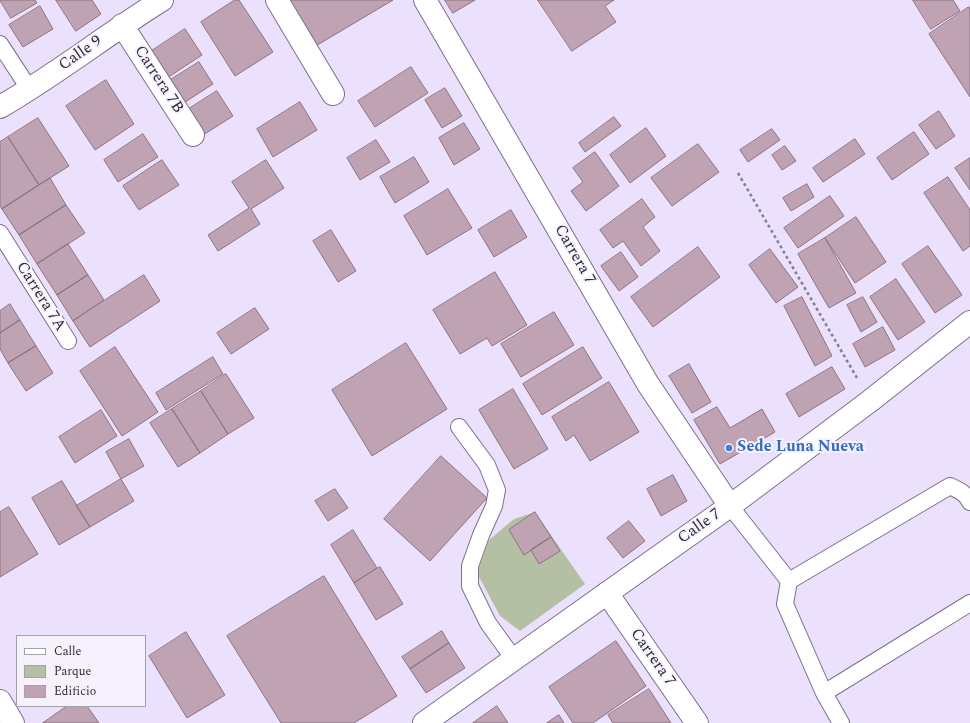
<!DOCTYPE html>
<html>
<head>
<meta charset="utf-8">
<style>
  body { margin:0 }
  #map { position:relative; width:970px; height:723px; overflow:hidden; background:#ece1fd; font-family:Spectral,serif }
  canvas { display:block }
  .legend { position:absolute; left:16px; top:635px; width:130px; height:72px; box-sizing:border-box; background:#f6f2fd; border:1px solid #a5a1ab; margin:0; padding:5px 7px; list-style:none; font-size:12px; color:#2b2731 }
  .legend li { display:flex; align-items:center; gap:8px; height:20px }
  .legend b { width:20px; border:1px solid #a5a1ab }
</style>
</head>
<body>
<div id="map">
<canvas width="970" height="723"></canvas>
<ul class="legend">
<li><b style="height:5px;background:#fff"></b>Calle</li>
<li><b style="height:11px;background:#b5bfa4"></b>Parque</li>
<li><b style="height:11px;background:#bfa3b3"></b>Edificio</li>
</ul>
</div>
<script>
const ctx = document.querySelector('canvas').getContext('2d');
ctx.lineJoin = 'round';
function paint(path, color) {
  ctx.fillStyle = color;
  ctx.fill(path, 'evenodd');
}
function trace(path, color, width, dash) {
  ctx.strokeStyle = color;
  ctx.lineWidth = width;
  ctx.lineCap = dash ? 'butt' : 'round';
  ctx.setLineDash(dash || []);
  ctx.stroke(path);
}
function write(font, color, halo, rows, align = 'center') {
  ctx.font = font + ' Spectral,serif';
  ctx.lineWidth = 4;
  ctx.setLineDash([]);
  ctx.textBaseline = 'middle';
  ctx.strokeStyle = halo;
  ctx.fillStyle = color;
  for (const [text, x, y, turn = 0] of rows) {
    ctx.save();
    ctx.translate(x, y);
    ctx.rotate((+turn || 0) * Math.PI / 180);
    ctx.textAlign = isNaN(turn) ? turn : align;
    if (halo) ctx.strokeText(text, 0, 0);
    ctx.fillText(text, 0, 0);
    ctx.restore();
  }
}
paint(new Path2D(`
  M535 512 585 584 520 631 500 616 477 573 489 540 514 519Z`), '#b5bfa4');
const building = new Path2D(`
  M0 0H35L37 3 11 18Z
  M56 0H92L101 14 76 31Z
  M235 0H239L273 52 235 76 201 22Z
  M280 0H393L309 50Z
  M445 0H475L453 13Z
  M538 0H614L605 6 616 22 572 51Z
  M913 0H953L960 11 931 29Z
  M40 6 53 29 23 47 9 25Z
  M969 7 970 9V97L929 34Z
  M185 29 202 55 164 80 147 54Z
  M199 62 213 84 179 106 164 84Z
  M411 67 428 93 375 127 358 101Z
  M106 80 134 124 95 150 66 106Z
  M445 88 462 116 442 128 425 100Z
  M217 91 233 116 200 137 184 112Z
  M300 102 317 130 273 157 257 129Z
  M939 111 955 136 936 149 919 125Z
  M614 117 621 126 585 152 579 143Z
  M38 118 69 166 39 185 8 137Z
  M464 123 480 149 454 165 439 138Z
  M646 128 666 156 630 183 610 155Z
  M772 129 780 140 748 162 740 150Z
  M914 132 929 154 892 180 877 158Z
  M143 134 158 157 118 182 104 160Z
  M8 137 39 185 2 209 0 206V142Z
  M855 139 865 154 823 182 813 168Z
  M376 140 390 162 360 180 347 158Z
  M698 144 719 172 672 206 651 178Z
  M785 146 796 161 782 170 772 155Z
  M595 152 619 186 586 211 571 191 583 182 573 168Z
  M414 157 429 182 395 203 380 177Z
  M970 158V190L955 168Z
  M162 160 179 185 139 210 123 186Z
  M266 160 284 188 251 209 260 224 218 251 208 235 249 208 232 182Z
  M948 177 970 210V246L963 251 924 193Z
  M50 178 66 205 19 235 2 209Z
  M807 184 814 197 791 211 783 198Z
  M448 189 472 228 427 255 404 216Z
  M830 196 844 216 798 248 784 228Z
  M642 199 655 217 643 227 660 251 641 266 623 241 613 248 600 230Z
  M66 205 85 233 37 264 19 235Z
  M511 210 527 237 494 257 478 230Z
  M856 217 886 262 855 283 825 238Z
  M331 230 356 271 338 282 313 241Z
  M825 238 856 293 829 308 798 254Z
  M68 244 88 275 57 295 37 264Z
  M928 246 962 295 935 313 902 264Z
  M698 247 720 277 653 327 631 297Z
  M770 249 798 287 776 303 749 265Z
  M621 252 638 277 619 291 601 266Z
  M495 272 527 325 492 346 487 338 460 354 433 310Z
  M88 275 104 300 73 321 57 295Z
  M144 275 160 301 90 347 73 321Z
  M896 279 925 322 898 340 870 297Z
  M802 297 832 356 815 366 784 306Z
  M863 297 877 322 861 332 847 305Z
  M10 304 20 320 0 333V311Z
  M255 308 269 329 231 354 217 333Z
  M554 312 574 345 521 377 501 344Z
  M20 320 36 346 8 363 0 349V333Z
  M883 327 895 350 865 367 853 344Z
  M406 343 447 409 372 456 332 390Z
  M36 346 53 373 26 391 8 363Z
  M115 347 158 412 122 436 80 371Z
  M583 347 602 378 542 415 523 384Z
  M213 357 223 374 166 410 156 393Z
  M689 364 711 402 692 413 669 376Z
  M832 367 845 389 799 417 786 394Z
  M226 374 254 418 228 434 201 391Z
  M609 382 639 432 590 461 574 435 566 441 552 417Z
  M513 389 548 449 514 469 479 410Z
  M201 391 228 434 200 453 172 409Z
  M717 407 730 428 762 409 775 432 720 464 694 420Z
  M172 409 200 453 178 467 150 423Z
  M101 410 117 436 75 463 59 437Z
  M129 439 144 466 121 479 106 452Z
  M441 456 487 498 430 561 384 519Z
  M673 475 687 501 661 516 647 489Z
  M121 479 134 501 90 527 76 506Z
  M62 481 90 527 59 545 32 498Z
  M335 489 348 508 328 521 315 501Z
  M9 507 38 554 0 577V512Z
  M535 512 551 537 524 555 509 530Z
  M629 521 645 541 623 558 607 538Z
  M353 530 377 568 354 583 331 545Z
  M551 537 560 551 539 564 531 550Z
  M380 567 403 604 376 620 354 583Z
  M324 576 397 696 354 723H281L227 636Z
  M442 631 449 643 410 669 402 657Z
  M186 632 225 695 187 718 149 656Z
  M616 641 646 686 593 723H573L549 687Z
  M449 643 465 668 426 693 410 669Z
  M649 689 671 723H613L608 715Z
  M67 706H87L99 723H43Z
  M497 706 508 723H473Z
  M559 715 564 723H547Z`);
paint(building, '#bfa3b3');
trace(building, '#8c7281', 1);
const lane = new Path2D(`
  M0 44 30 90
  M0 233 68 341
  M459 427 487 465 497 490 494 506 481 535 470 566V586L488 623 514 659
  M730 506 789 581
  M824 693 970 603
  M841 723 824 693 785 604 789 581 950 486C958 490 966 493 970 502`);
const street = new Path2D(`
  M277 0 333 94
  M122 25 193 135
  M0 107C56 75 107 34 162 0
  M730 506 870 401 970 322
  M607 593 697 723
  M0 701 13 723`);
const secondary = new Path2D(`
  M424 723 730 506 648 384 425 0`);
trace(lane, '#7a7089', 18);
trace(street, '#7a7089', 24);
trace(secondary, '#7a7089', 24);
trace(new Path2D(`
  M738 173 857 378`), '#857d90', 2.5, [3, 3]);
trace(lane, '#fff', 16);
trace(street, '#fff', 22);
trace(secondary, '#fff', 22);
for (const [x, y, r, color] of [
  [729,448,4,"#3f7fe0"]
]) {
  const dot = new Path2D();
  dot.arc(x, y, r, 0, 2 * Math.PI);
  ctx.fillStyle = color;
  ctx.fill(dot);
  trace(dot, '#f6f2fd', 1.5);
}
write('16px', '#2b2731', '#f6f2fd', [
  ["Calle 9",81,54,-35],
  ["Carrera 7B",158,80,57],
  ["Carrera 7",574,255,60],
  ["Carrera 7A",40,297,58],
  ["Calle 7",700,527,-35],
  ["Carrera 7",652,658,55]
]);
write('bold 16px', '#366cbe', '#f6f2fd', [
  ["Sede Luna Nueva",737,448]
], 'left');
</script>
</body>
</html>
